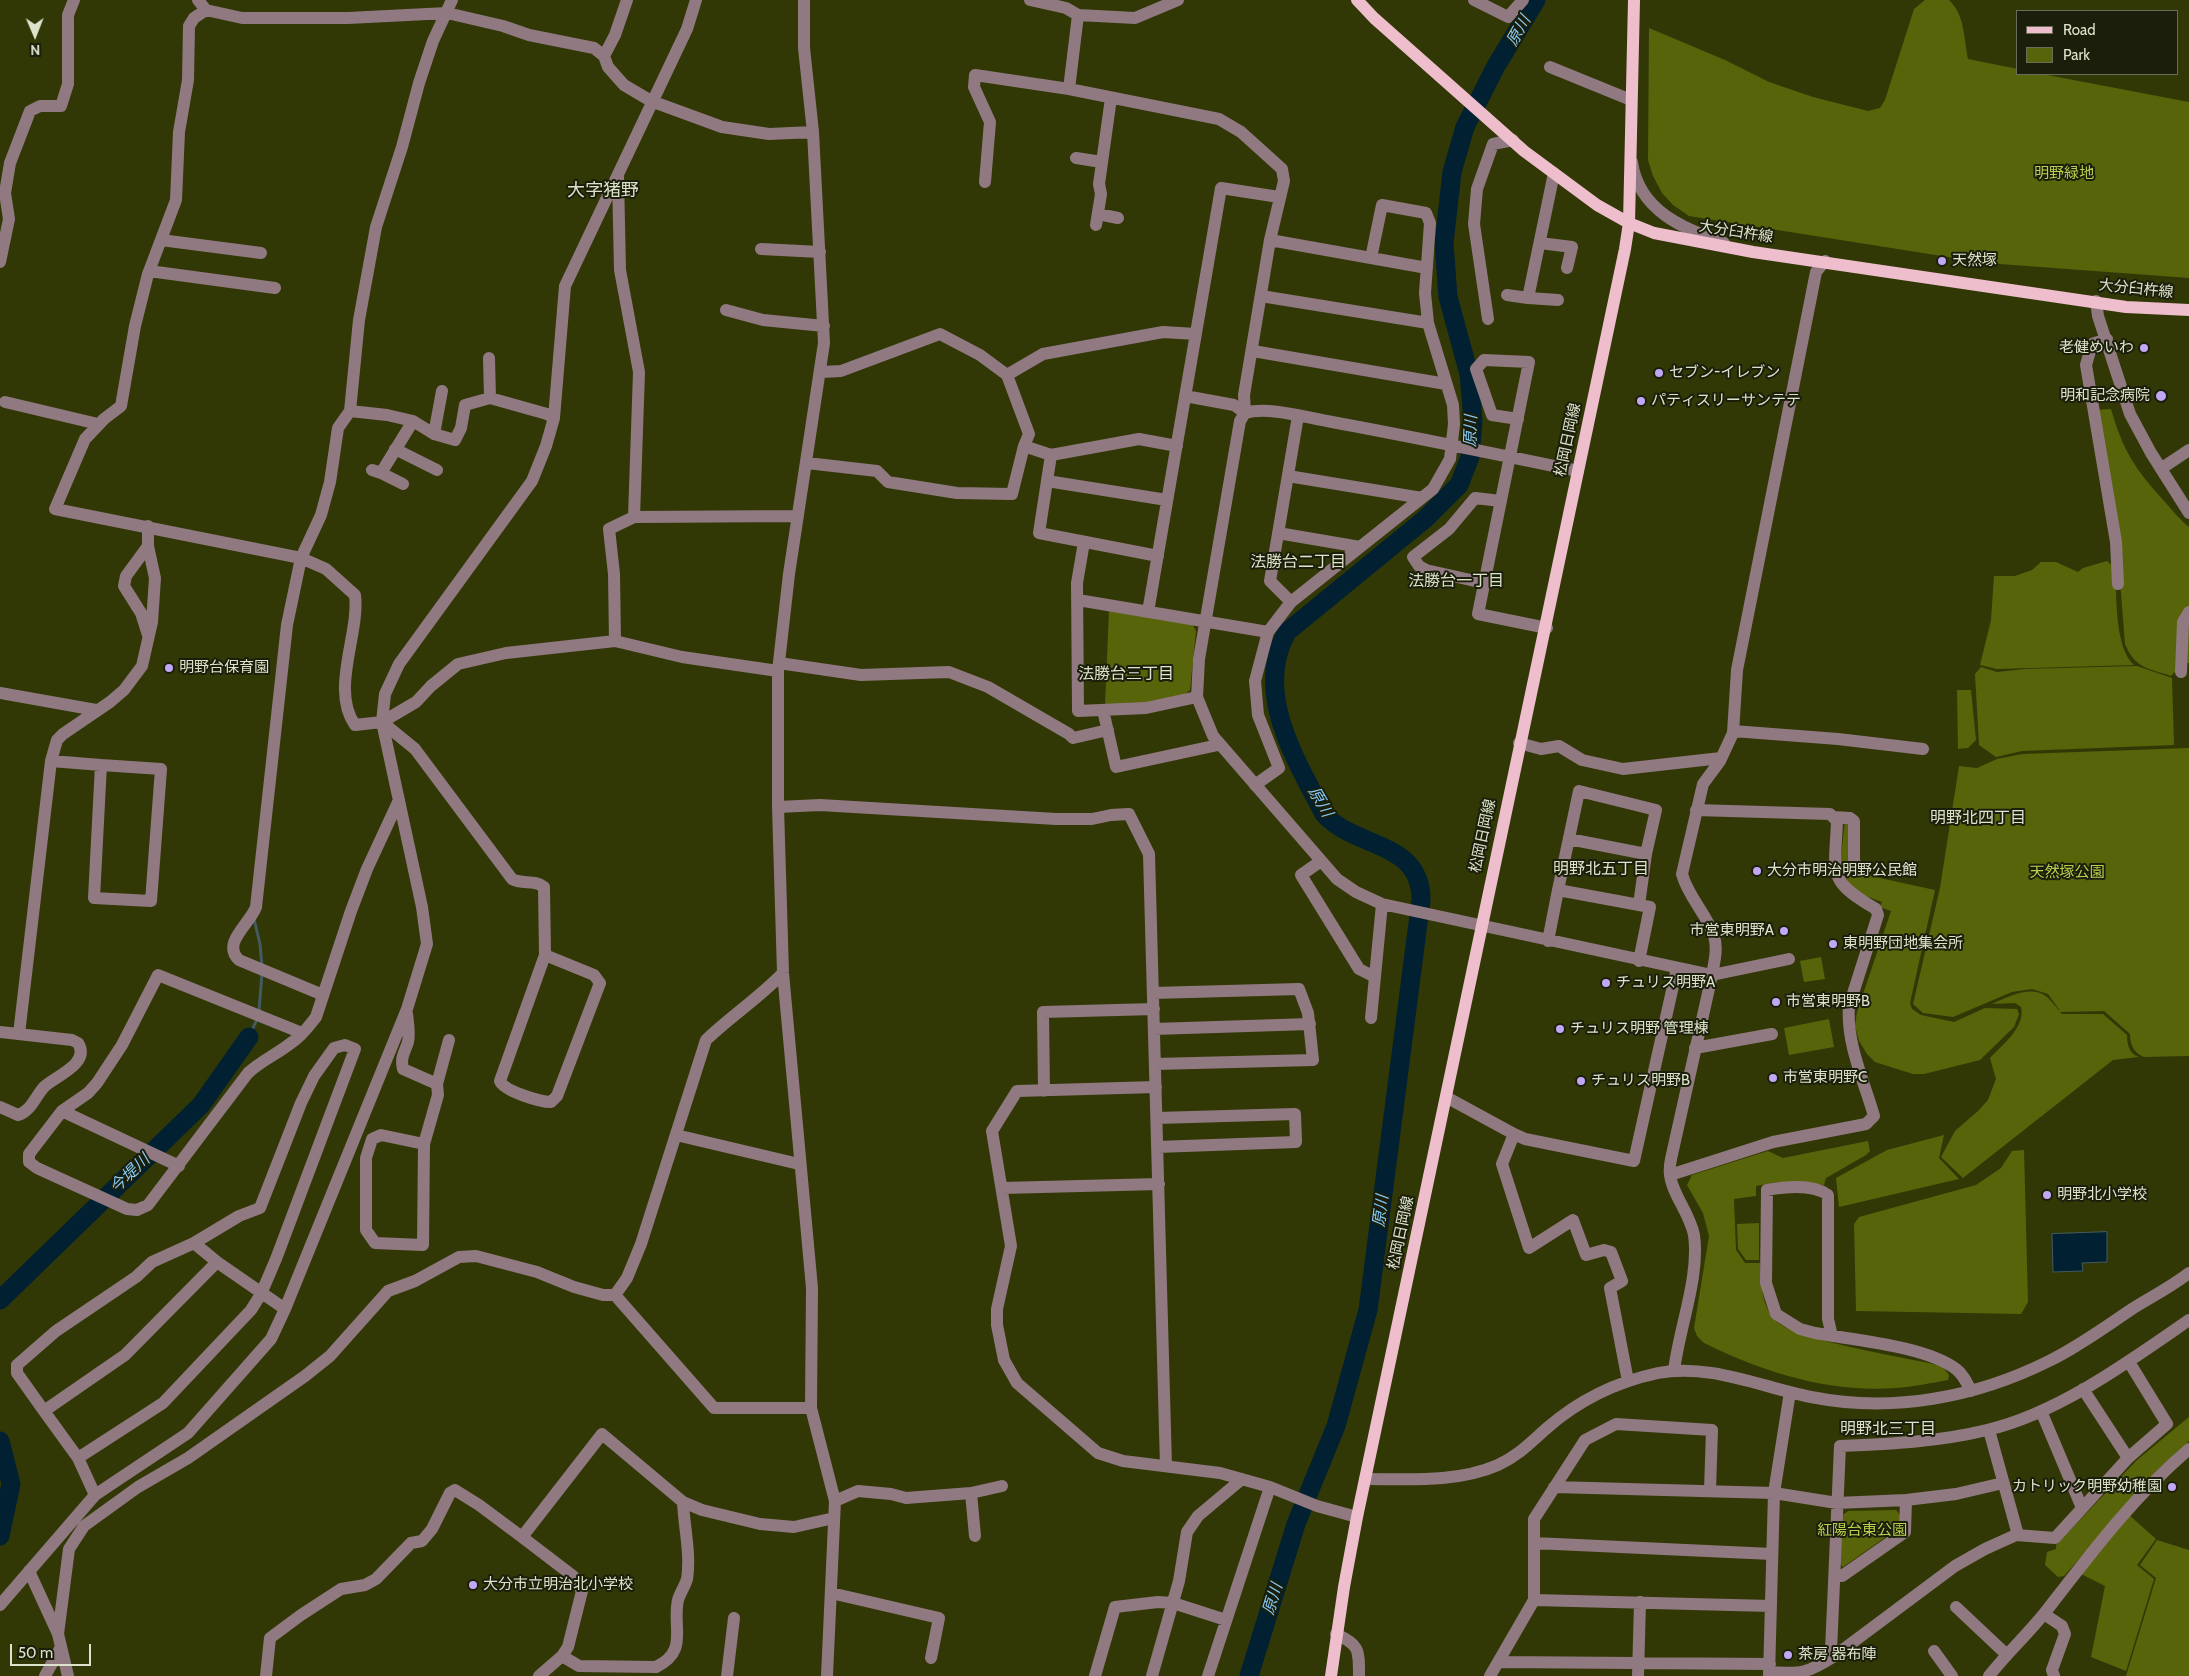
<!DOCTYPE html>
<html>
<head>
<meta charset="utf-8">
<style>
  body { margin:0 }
  #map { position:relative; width:2189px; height:1676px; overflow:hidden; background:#313806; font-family:Cabin,sans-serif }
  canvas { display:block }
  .legend { position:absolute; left:2016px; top:10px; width:162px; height:65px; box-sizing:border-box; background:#1a1e0a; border:1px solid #686d57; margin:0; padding:6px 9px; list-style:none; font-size:15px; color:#dde3ca }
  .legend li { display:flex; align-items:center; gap:10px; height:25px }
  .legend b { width:25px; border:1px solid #686d57 }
  .north { position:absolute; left:10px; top:10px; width:50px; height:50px; -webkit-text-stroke:4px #1a1e0a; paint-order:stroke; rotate:179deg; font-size:14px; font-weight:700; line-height:20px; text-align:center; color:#dde3ca }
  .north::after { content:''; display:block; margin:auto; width:18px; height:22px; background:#dde3ca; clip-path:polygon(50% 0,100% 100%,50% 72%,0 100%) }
  .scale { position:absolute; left:10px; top:1644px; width:81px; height:22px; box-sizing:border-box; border:2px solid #dde3ca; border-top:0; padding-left:6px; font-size:15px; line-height:18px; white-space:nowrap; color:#dde3ca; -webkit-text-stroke:4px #1a1e0a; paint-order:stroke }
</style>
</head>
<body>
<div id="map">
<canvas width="2189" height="1676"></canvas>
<ul class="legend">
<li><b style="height:6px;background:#efbecd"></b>Road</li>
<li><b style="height:14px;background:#58640a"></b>Park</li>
</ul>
<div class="north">N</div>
<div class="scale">50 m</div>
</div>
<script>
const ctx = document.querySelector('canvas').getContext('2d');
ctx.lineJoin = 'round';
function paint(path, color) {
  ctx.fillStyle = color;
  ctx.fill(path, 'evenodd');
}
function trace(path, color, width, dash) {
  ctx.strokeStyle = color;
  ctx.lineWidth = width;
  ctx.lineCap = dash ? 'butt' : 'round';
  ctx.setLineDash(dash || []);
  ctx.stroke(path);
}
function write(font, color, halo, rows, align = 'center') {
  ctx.font = font + ' Cabin,"Noto Sans JP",sans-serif';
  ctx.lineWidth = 4;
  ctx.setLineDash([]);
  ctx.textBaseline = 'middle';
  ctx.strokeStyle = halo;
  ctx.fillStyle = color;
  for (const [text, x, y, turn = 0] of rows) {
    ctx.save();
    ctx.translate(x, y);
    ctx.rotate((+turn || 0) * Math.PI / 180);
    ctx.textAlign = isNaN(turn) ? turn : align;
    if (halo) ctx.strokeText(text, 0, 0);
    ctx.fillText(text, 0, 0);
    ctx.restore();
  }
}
paint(new Path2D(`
  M1925 0H1949C1965 15 1964 39 1968 59L2018 69V74H2042L2189 102V278L1986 263 1689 216 1673 205 1662 193 1653 176 1648 160 1649 28 1725 60 1769 82 1813 97 1868 111 1880 108 1885 100 1914 9Z
  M2111 409C2123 451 2135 469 2165 502 2172 510 2180 520 2189 527V663H2183L2171 676C2147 668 2135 668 2125 644L2117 542 2096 410Z
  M2107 561 2115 568C2117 594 2114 647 2134 665L1997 669 1980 665 1991 620 1994 576H2015L2032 570 2041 562H2056L2078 572 2083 568Z
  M1109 609 1192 624 1196 631 1190 690C1175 706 1127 704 1105 705Z
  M2137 666 2172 678 2174 745 2022 751 1996 757 1979 745 1975 674 1981 667 1997 672 2025 669Z
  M1957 690H1971L1976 740 1968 748 1958 749Z
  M2189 748V1056L2144 1057C2134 1053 2130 1045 2130 1034L2104 1011 2060 1012 2062 1014H2103L2127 1035C2127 1044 2129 1054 2139 1057L2113 1060 1963 1178 1941 1157 1955 1131 1978 1111 1988 1100 1996 1079 1990 1058C2002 1045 2026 1027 2021 1007L2015 1003 1992 1004C2007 997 2032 984 2047 997 2052 1001 2056 1008 2060 1011L2048 994 2032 989 2012 992 1953 1017 1923 1013 1913 1004 1940 888 1959 766 1977 768 1997 759 2022 754Z
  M1845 820 1852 822V864L1866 875 1935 890 1910 1003 1912 1009 1921 1015 1954 1022 1985 1008 2017 1009 2019 1014 2014 1027 1980 1060 1924 1074H1913L1875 1062 1867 1054 1859 1041 1855 1026 1857 1012 1891 911 1880 907 1882 902 1852 891 1840 865Z
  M1821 957 1825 979 1804 982 1800 961Z
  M1829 1019 1834 1047 1789 1055 1784 1028Z
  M1944 1135 1939 1158 1959 1179 1839 1207 1836 1178 1887 1150Z
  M1868 1141 1870 1151 1866 1155 1826 1178 1824 1185 1779 1182 1756 1186V1196L1734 1199 1736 1250 1745 1263H1760C1761 1282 1761 1302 1773 1318 1788 1340 1911 1358 1942 1366L1949 1375 1948 1380C1931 1383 1913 1387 1895 1388 1829 1393 1763 1372 1704 1343L1697 1336 1694 1328 1709 1236 1703 1213 1687 1185 1692 1175 1768 1151 1783 1158Z
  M2024 1150 2028 1302 2021 1314 1856 1311 1854 1224 1859 1217 1976 1185 2001 1168 2012 1151Z
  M1759 1223V1260H1746L1738 1249 1737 1224Z
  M2189 1417V1441L2159 1469 2064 1576 2058 1577 2045 1565 2047 1552 2056 1549V1545L2137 1460Z
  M1896 1510 1901 1516 1900 1527 1843 1567 1838 1562 1841 1516 1848 1511Z
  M2128 1514 2156 1539 2137 1565 2154 1579 2126 1671 2091 1657 2105 1586 2081 1574Z
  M2157 1540 2189 1550V1676H2126L2156 1578 2140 1565Z`), '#58640a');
const water = new Path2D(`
  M2107 1232V1262L2082 1263 2083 1271 2053 1272 2052 1234Z`);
paint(water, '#012132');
trace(water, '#435b60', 1);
trace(new Path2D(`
  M254 919 260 944 262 967
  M259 1011 262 973
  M249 1037 258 1017`), '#435b60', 3);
trace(new Path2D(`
  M0 1300 201 1105 249 1037
  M0 1441 11 1484 0 1536
  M1249 1676 1296 1524 1336 1426 1368 1310 1421 900C1421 840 1355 849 1324 814 1296 760 1253 692 1287 632L1425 519 1459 485 1470 457 1473 421 1469 374 1448 297 1444 243 1452 172 1465 127 1496 66 1536 0`), '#012132', 19);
trace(new Path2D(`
  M198 0 206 10 242 18H348L447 13 503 26 529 35 594 48 604 56 608 67 624 85 651 101 722 127 769 134 813 132
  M804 0V48L813 132 824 343 789 574 778 671V807L783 973 812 1288 811 1408 835 1501 827 1676
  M1030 0 1066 8 1078 15 1135 18 1178 0
  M1474 0 1508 17 1523 0
  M206 10 194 18 189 26 188 80 179 132 176 200 148 274 135 326 121 406 104 419 85 439 55 509 301 558 326 569 355 595C360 633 330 690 355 725L382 722 416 702 431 686 458 664 506 653 615 641 682 657 778 671
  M604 56 615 35 627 0
  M1550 67 1631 100
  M1069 89 1078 15
  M1076 158 1102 162
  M1632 162C1639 211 1684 229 1724 243
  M618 177 620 270 639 372 634 517
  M985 182 990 122 974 87 975 75 1069 89 1219 119 1241 132 1282 169 1284 181 1270 240 1244 395 1245 413
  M1098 214 1118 218
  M1096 225 1101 194 1099 184 1111 98
  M161 240 261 253
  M1270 240 1427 268
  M1540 243 1572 247 1567 268
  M761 249 820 252
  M0 262 9 219 5 193 10 163 30 111 40 106H61L68 84V15L74 0
  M149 271 275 288
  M1507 295 1528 298 1554 173
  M1261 296 1428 323
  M1528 298 1558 300
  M2096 301 2098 316 2130 414 2151 453 2189 513
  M726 310 763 320 824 326
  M1488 319 1474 224 1477 189 1493 144 1513 140
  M2107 339 2092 344 2086 365 2116 542 2118 584
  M1253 351 1446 384
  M489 358 490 398
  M821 372 841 371 940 334 980 355 1007 375 1029 434 1024 446
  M1007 375 1043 354 1163 332 1196 334
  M1185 396 1234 405 1245 413
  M5 402 98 424
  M350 411 387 415 413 421 434 434 455 440 461 428 465 405 490 398 547 414 554 418
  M1518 419 1492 415 1476 369 1484 360 1529 362 1478 614 1547 628
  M434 434 442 391
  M395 449 437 470
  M1051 455 1039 533 1158 556
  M807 463 877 471 888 482 957 493 1012 494 1024 446 1051 455 1139 439 1177 446
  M2162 468 2189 450
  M372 470 381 473 413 421
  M1578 471C1496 454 1414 437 1332 422 1307 418 1269 406 1245 413L1240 421 1199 659 1197 697 1213 736 1337 879 1356 892 1382 904 1712 975 1789 959
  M381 473 403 484
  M1288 476 1422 498
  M1047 481 1167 500
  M1278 533 1360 547
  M1084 542 1077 583 1078 711 1146 708 1197 697
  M148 546 126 576 124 586 141 613 148 635
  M1484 583 1426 570 1419 566 1413 557 1449 529 1475 498 1501 501
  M1078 600 1268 632
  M1291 602 1270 581 1298 416
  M1148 612 1221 188 1279 197
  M615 641 614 574 609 529 634 517 798 516
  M779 663 861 675 949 672 988 687 1069 734 1073 738 1108 730
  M2181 672 2183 622 2189 612
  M0 693 96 710
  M1103 710 1116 767 1218 745
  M382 722 415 749 512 879C522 885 535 879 544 887L545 955
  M1733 731 1838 739 1923 749
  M1519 743 1541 749 1559 746 1582 760 1623 769 1721 758
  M51 761 101 765
  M101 765 161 769 151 901 94 898Z
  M1255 785 1279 768 1258 715 1255 681 1268 632 1291 602 1433 489 1450 459 1454 424 1453 405 1428 323 1425 293 1430 223 1426 213 1382 205 1371 258
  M778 807 820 805 1056 819H1092L1111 815 1129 814 1149 854 1166 1466
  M1833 817 1850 818 1854 821V862L1858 867
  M1321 861 1301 875 1359 969 1375 977
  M1558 890 1579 791 1656 810 1646 854 1569 839
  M1639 905 1646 854
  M1548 941 1558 890 1650 907 1639 961
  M545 955 594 975 600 983 557 1096 551 1102C540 1102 504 1091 500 1081Z
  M1153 993 1299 989 1308 1013 1313 1060 1155 1064
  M323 995 239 960C221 943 250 924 256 907L287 625 301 558 321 515 330 482 338 428 350 411 359 320 376 227 402 147 419 83 433 41 452 0
  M407 1014C408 1023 410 1033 408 1042 405 1052 400 1057 403 1069L437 1084 438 1095 424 1144 423 1245 375 1243 366 1230V1158L372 1139 381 1135 424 1144
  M1371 1018 1382 904
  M1154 1029 1310 1024
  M0 1032 72 1040 78 1043C91 1064 55 1076 44 1087 35 1097 31 1111 18 1115L0 1107
  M302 1033 158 975 122 1045 97 1083 88 1093 62 1111 29 1154V1162L37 1168 127 1209 137 1210 148 1205 248 1073C261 1061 277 1054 291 1043 301 1037 309 1026 316 1017L351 911 367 869 399 800
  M19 1034 51 761 57 740 63 734 110 702 124 690 142 666 152 622 155 578 148 546V526
  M1695 1048 1772 1034
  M437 1084 449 1040
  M1156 1087 1017 1091 992 1131 1011 1246 997 1309V1325L1004 1360 1017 1383 1098 1453 1123 1461 1220 1473 1270 1487 1317 1506 1357 1517
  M1044 1091 1043 1012 1154 1009
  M1446 1097 1514 1134 1502 1164 1529 1248 1573 1220 1586 1255 1604 1250 1611 1252 1622 1281 1610 1288 1628 1381
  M62 1111 179 1166
  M1157 1118 1295 1114 1296 1142 1157 1147
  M1514 1134 1525 1139 1634 1161 1677 968
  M676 1135 799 1164
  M1670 1175 1773 1142 1866 1124 1874 1116C1864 1081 1846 1043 1849 1006L1878 915 1876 909C1826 880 1835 874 1837 821L1830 814 1696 810
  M1002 1188 1159 1184
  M615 1295 627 1278 641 1244 706 1040C731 1016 759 998 783 973
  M1832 1336 1828 1319V1195C1813 1184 1784 1187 1767 1190L1766 1283 1776 1314 1800 1329 1815 1333C1853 1340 1926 1346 1956 1369 1963 1374 1967 1383 1971 1391
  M2129 1362 2167 1424 2128 1458 2055 1538 2016 1535 1985 1549 1955 1566 1833 1657 1831 1651 1840 1446C1889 1444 1938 1442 1987 1430 2057 1414 2130 1361 2189 1320
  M1674 1371C1679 1328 1700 1277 1694 1235 1690 1214 1671 1192 1670 1174 1669 1169 1670 1164 1671 1159L1712 975C1714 963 1718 949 1714 936 1707 914 1688 897 1682 874L1703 784 1720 761 1733 733 1737 670 1816 272 1825 261
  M2083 1389 2128 1458
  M44 1411 17 1373V1365L56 1331 136 1277 152 1262 194 1243 217 1262
  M2041 1411 2082 1508
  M1989 1430 2018 1535
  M78 1458 163 1403 251 1310 261 1294 276 1259 355 1049 345 1045 334 1048 314 1076 301 1103 260 1208 239 1216 194 1243
  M1365 1479C1408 1479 1457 1483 1498 1465 1518 1456 1531 1442 1547 1428 1579 1400 1616 1382 1658 1373 1709 1363 1761 1387 1811 1397 1892 1413 1975 1398 2049 1361 2078 1347 2105 1327 2132 1309 2151 1297 2171 1287 2189 1273
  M1554 1487 1774 1493 1837 1503 1906 1500 1956 1494 2003 1483
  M971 1493 975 1536
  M95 1495 78 1458 44 1411 125 1355 217 1262 285 1309
  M835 1501 858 1491 891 1494 906 1498 971 1493 1002 1486
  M1534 1543 1772 1554
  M29 1571 58 1634 68 1676
  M1835 1576H1842L1905 1532 1906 1500
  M831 1593 939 1618 931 1658
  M1534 1600 1771 1606
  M0 1605 95 1495 188 1433 271 1339 285 1309 407 1009 427 944 422 907 382 722 385 694 399 664 532 481 546 446 554 418 565 286 687 29 696 0
  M1956 1607 2007 1655
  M2044 1614 2062 1626 2065 1634 2052 1670 2054 1676
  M58 1634 69 1549 84 1526 138 1487 188 1458 305 1376 330 1356 388 1291 415 1281 459 1257 476 1256 537 1272 574 1287 603 1295H615L714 1408H811
  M1336 1634C1360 1645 1359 1650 1359 1676
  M1934 1651 1952 1676
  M562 1656 579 1666 656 1667C689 1651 672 1628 678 1600 680 1593 685 1586 687 1579 691 1554 684 1527 683 1502
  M1499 1662 1770 1664
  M1769 1672C1801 1674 1806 1674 1833 1657
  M45 1676 61 1647
  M266 1676 270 1638 301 1615 341 1589 365 1585 376 1579 411 1543 422 1541 432 1529 450 1493 455 1490 479 1505 522 1537
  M539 1676 562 1656 568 1647 582 1591 573 1576 522 1537 602 1434 683 1502 702 1510 760 1524 794 1527 834 1518
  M727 1676 734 1618
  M1095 1676 1115 1607 1158 1602 1173 1603 1226 1620
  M1152 1676 1179 1581 1187 1532 1198 1516 1242 1479
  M1208 1676 1270 1487
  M1490 1676 1534 1600V1519L1585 1440 1616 1424 1712 1430 1710 1490
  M1638 1676 1640 1602
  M1769 1676 1774 1493 1790 1392
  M1989 1676C2007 1653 2029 1633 2047 1610 2091 1553 2134 1496 2189 1449`), '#917981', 12);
trace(new Path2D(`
  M1357 0 1374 18 1524 151 1597 205 1629 223 1654 233 1753 252 2126 307 2189 310
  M1331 1676 1344 1587 1357 1517 1625 249 1629 223 1634 0`), '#efbecd', 12);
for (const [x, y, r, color] of [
  [1942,261,5,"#c0a8f4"],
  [2144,348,5,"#c0a8f4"],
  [1659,373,5,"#c0a8f4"],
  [2161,396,6,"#c0a8f4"],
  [1641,401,5,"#c0a8f4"],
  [169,668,5,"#c0a8f4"],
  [1757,871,5,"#c0a8f4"],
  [1784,931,5,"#c0a8f4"],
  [1833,944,5,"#c0a8f4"],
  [1606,983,5,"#c0a8f4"],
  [1776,1002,5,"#c0a8f4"],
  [1560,1029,5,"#c0a8f4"],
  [1773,1078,5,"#c0a8f4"],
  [1581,1081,5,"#c0a8f4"],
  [2047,1195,5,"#c0a8f4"],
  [2172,1487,5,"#c0a8f4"],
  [473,1585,5,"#c0a8f4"],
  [1788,1655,5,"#c0a8f4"]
]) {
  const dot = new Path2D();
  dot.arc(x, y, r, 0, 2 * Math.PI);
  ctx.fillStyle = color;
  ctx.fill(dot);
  trace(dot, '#1a1e0a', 2);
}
write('15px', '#bad04e', '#1a1e0a', [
  ["明野緑地",2064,174],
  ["天然塚公園",2067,873],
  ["紅陽台東公園",1862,1531]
]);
write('15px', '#dde3ca', '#1a1e0a', [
  ["大分臼杵線",1736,232,9],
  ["大分臼杵線",2136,289,6],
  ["松岡日岡線",1568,440,-78],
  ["松岡日岡線",1483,836,-78],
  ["松岡日岡線",1401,1233,-78]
]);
write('15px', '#dde3ca', '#1a1e0a', [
  ["天然塚",1952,261],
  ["老健めいわ",2134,348,"right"],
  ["セブン-イレブン",1669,373],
  ["明和記念病院",2150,396,"right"],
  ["パティスリーサンテテ",1651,401],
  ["明野台保育園",179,668],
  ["大分市明治明野公民館",1767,871],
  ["市営東明野A",1774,931,"right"],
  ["東明野団地集会所",1843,944],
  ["チュリス明野A",1616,983],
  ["市営東明野B",1786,1002],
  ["チュリス明野 管理棟",1570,1029],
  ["市営東明野C",1783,1078],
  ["チュリス明野B",1591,1081],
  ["明野北小学校",2057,1195],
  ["カトリック明野幼稚園",2162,1487,"right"],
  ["大分市立明治北小学校",483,1585],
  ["茶房 器布陣",1798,1655]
], 'left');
write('italic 16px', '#87cbf8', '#1a1e0a', [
  ["原川",1519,31,-61],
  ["原川",1471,431,-88],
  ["原川",1320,802,60],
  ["今堤川",130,1174,-44],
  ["原川",1381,1211,-83],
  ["原川",1273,1599,-73]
]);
write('16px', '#dde3ca', '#1a1e0a', [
  ["法勝台二丁目",1298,562],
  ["法勝台一丁目",1456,581],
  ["法勝台三丁目",1126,674],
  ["明野北四丁目",1978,818],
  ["明野北五丁目",1601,869],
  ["明野北三丁目",1888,1429]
]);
write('18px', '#dde3ca', '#1a1e0a', [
  ["大字猪野",603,191]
]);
</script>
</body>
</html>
